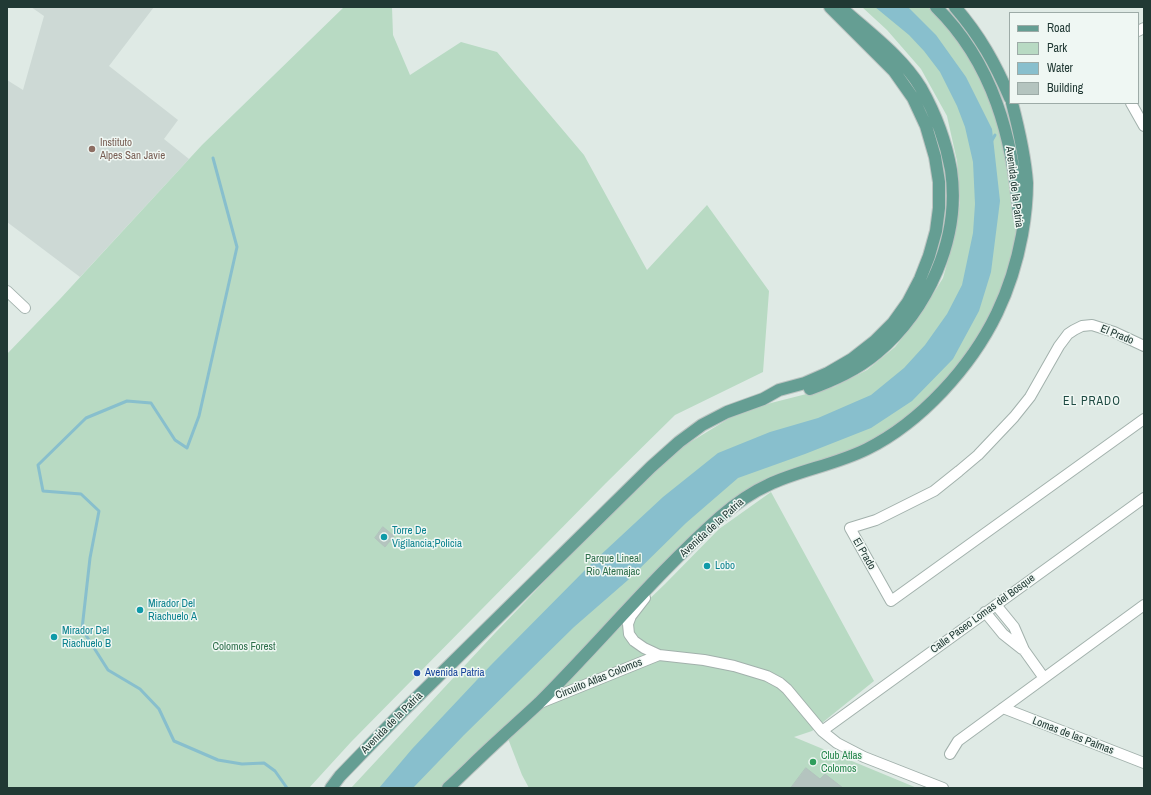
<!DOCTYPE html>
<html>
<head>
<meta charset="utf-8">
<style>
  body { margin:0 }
  #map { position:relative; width:1151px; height:795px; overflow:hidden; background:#dfeae5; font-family:"Archivo Narrow",sans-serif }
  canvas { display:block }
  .frame { position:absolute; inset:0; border:8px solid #213934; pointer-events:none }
  .legend { position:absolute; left:1009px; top:12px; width:130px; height:92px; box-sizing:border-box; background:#eff7f3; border:1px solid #9daba7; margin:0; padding:5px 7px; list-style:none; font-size:12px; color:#213934 }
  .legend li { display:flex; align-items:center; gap:8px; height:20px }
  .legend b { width:20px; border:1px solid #9daba7 }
</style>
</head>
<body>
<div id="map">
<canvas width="1151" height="795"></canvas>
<div class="frame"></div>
<ul class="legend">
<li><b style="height:5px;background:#659e93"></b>Road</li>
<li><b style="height:11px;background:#b8dac3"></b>Park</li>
<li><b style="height:11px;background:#88bfcd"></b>Water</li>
<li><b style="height:11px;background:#b4c4bf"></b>Building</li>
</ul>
</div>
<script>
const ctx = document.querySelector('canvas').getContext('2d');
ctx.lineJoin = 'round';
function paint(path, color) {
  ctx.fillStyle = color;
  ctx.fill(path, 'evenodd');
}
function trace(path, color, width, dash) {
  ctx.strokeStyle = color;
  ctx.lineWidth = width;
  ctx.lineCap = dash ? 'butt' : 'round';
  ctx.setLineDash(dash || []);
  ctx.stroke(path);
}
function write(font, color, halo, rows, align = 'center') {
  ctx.font = font + ' "Archivo Narrow",sans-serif';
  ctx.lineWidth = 3;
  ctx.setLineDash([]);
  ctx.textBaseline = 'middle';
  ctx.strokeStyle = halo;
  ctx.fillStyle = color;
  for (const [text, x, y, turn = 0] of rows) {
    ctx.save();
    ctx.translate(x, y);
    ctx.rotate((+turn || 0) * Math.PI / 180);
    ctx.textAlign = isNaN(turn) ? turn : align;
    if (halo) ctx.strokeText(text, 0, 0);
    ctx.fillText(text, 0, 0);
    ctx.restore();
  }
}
paint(new Path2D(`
  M31 7H154L109 66 178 120 164 139 189 159 80 277 7 222V80L23 90 44 16Z`), '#cdd9d5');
paint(new Path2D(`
  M344 7H392L393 35 410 75 461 42 497 52 584 155 647 270 707 205 769 291 763 372 675 415 606 483 351 742 309 788H7V354L60 299 202 145Z
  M862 7H928L952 33 972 59 1000 119 1017 192 1020 243 1013 268 968 359 912 417 870 445 755 487 444 788H351L495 633 617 506 684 446 733 416 771 403 834 387 867 370 895 347 920 315 943 278 953 242 960 203 957 161 947 116 921 69 887 30Z
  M771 492 874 681 812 731 794 737 917 788H529L522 775 507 736 665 584 719 529Z`), '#b8dac3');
paint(new Path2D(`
  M875 7H908L936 35 966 77 992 129 1000 201 991 272 979 311 953 359 912 401 871 428 805 454 738 478 686 523 628 580 574 627 464 735 413 788H379L412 749 491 665 593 562 663 497 718 453 770 432 818 418 871 395 904 368 925 345 947 314 962 285 973 233 975 204 973 162 965 127 957 106 940 72 924 51 909 35Z`), '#88bfcd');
trace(new Path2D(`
  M991 142 995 135
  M213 158 237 247 199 416 187 448 175 440 151 403 127 401 86 418 38 465 43 491 81 494 99 511 90 558 82 629 108 670 140 689 159 709 174 741 218 760 242 764 264 763 275 771 287 788`), '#88bfcd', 3);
const building = new Path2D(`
  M383 527 394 536 385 547 375 538Z
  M806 768 820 779 825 774 843 788H791Z`);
paint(building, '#b4c4bf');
trace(building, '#b2c3bd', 1);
const street = new Path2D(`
  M1138 31 1144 28
  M1131 103 1144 126
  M7 291 25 308
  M1144 346 1114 332 1092 325 1082 326 1074 330 1068 334 1059 346 1030 397 1014 417 978 455 959 471 934 491 876 520 850 528 891 601 1144 419
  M645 598 631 616 628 624 629 634 634 641 644 648 659 655 704 660 734 666 767 676 780 683 787 689 822 731 837 743 864 757 943 788
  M996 605 1014 627 1024 650 1044 678
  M985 612 1003 634 1022 649
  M540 703 659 655
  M1003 708 1144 763
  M822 731 1144 498
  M950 754 958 741 1144 605`);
const primary = new Path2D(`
  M936 7C993 63 1013 138 1019 216
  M955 7C980 36 995 63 1010 98
  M810 389C834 380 857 370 877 353 928 310 961 238 951 170 946 142 935 113 921 88 902 57 872 35 845 11
  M331 788 340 776 400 714 651 467 679 442 702 425 727 412 763 399 779 390 805 383 828 373 852 359 875 341 893 323 908 302 920 279 929 256 936 231 939 208V182L935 157 926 126 913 98 894 71 830 7
  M448 788C462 775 476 761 490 748 506 733 523 718 539 703 600 642 656 574 720 517 734 505 750 493 768 485 799 470 835 465 867 449 921 422 971 367 997 313 1009 288 1017 262 1022 235 1025 218 1027 200 1027 183 1025 155 1019 130 1012 103`);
trace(street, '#a2b1ac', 12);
trace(primary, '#bcc4c2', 14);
trace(street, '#fff', 10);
trace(primary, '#659e93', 12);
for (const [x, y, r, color] of [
  [92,149,4,"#8d6e63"],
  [384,537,4,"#0f9aa8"],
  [707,566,4,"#0f9aa8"],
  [140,610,4,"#0f9aa8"],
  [54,637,4,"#0f9aa8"],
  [417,673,4,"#1a4fb4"],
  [813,762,4,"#2e9e5b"]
]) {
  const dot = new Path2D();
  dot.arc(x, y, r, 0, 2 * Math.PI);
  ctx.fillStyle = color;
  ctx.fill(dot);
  trace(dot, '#eff7f3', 1.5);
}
write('11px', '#785e54', '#eff7f3', [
  ["Instituto",100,143],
  ["Alpes San Javie",100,156]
], 'left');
write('11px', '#213934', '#eff7f3', [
  ["Avenida de la Patria",1014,187,83],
  ["El Prado",1117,335,22],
  ["Avenida de la Patria",712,528,-42],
  ["El Prado",864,554,60],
  ["Calle Paseo Lomas del Bosque",983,614,-36],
  ["Circuito Atlas Colomos",599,679,-22],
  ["Avenida de la Patria",392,723,-45],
  ["Lomas de las Palmas",1073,736,21]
]);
write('11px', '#0d838f', '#eff7f3', [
  ["Torre De",392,531],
  ["Vigilancia;Policia",392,544],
  ["Lobo",715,566],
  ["Mirador Del",148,604],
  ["Riachuelo A",148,617],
  ["Mirador Del",62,631],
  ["Riachuelo B",62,644]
], 'left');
write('11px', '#2d6e4a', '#eff7f3', [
  ["Parque Lineal",613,559],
  ["Rio Atemajac",613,572],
  ["Colomos Forest",244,647]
]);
write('11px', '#164399', '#eff7f3', [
  ["Avenida Patria",425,673]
], 'left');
write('11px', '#27864d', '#eff7f3', [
  ["Club Atlas",821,756],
  ["Colomos",821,769]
], 'left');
ctx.letterSpacing = '1px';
write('12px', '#1e4a42', '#eff7f3', [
  ["EL PRADO",1092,402]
]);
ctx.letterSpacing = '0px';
</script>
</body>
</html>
